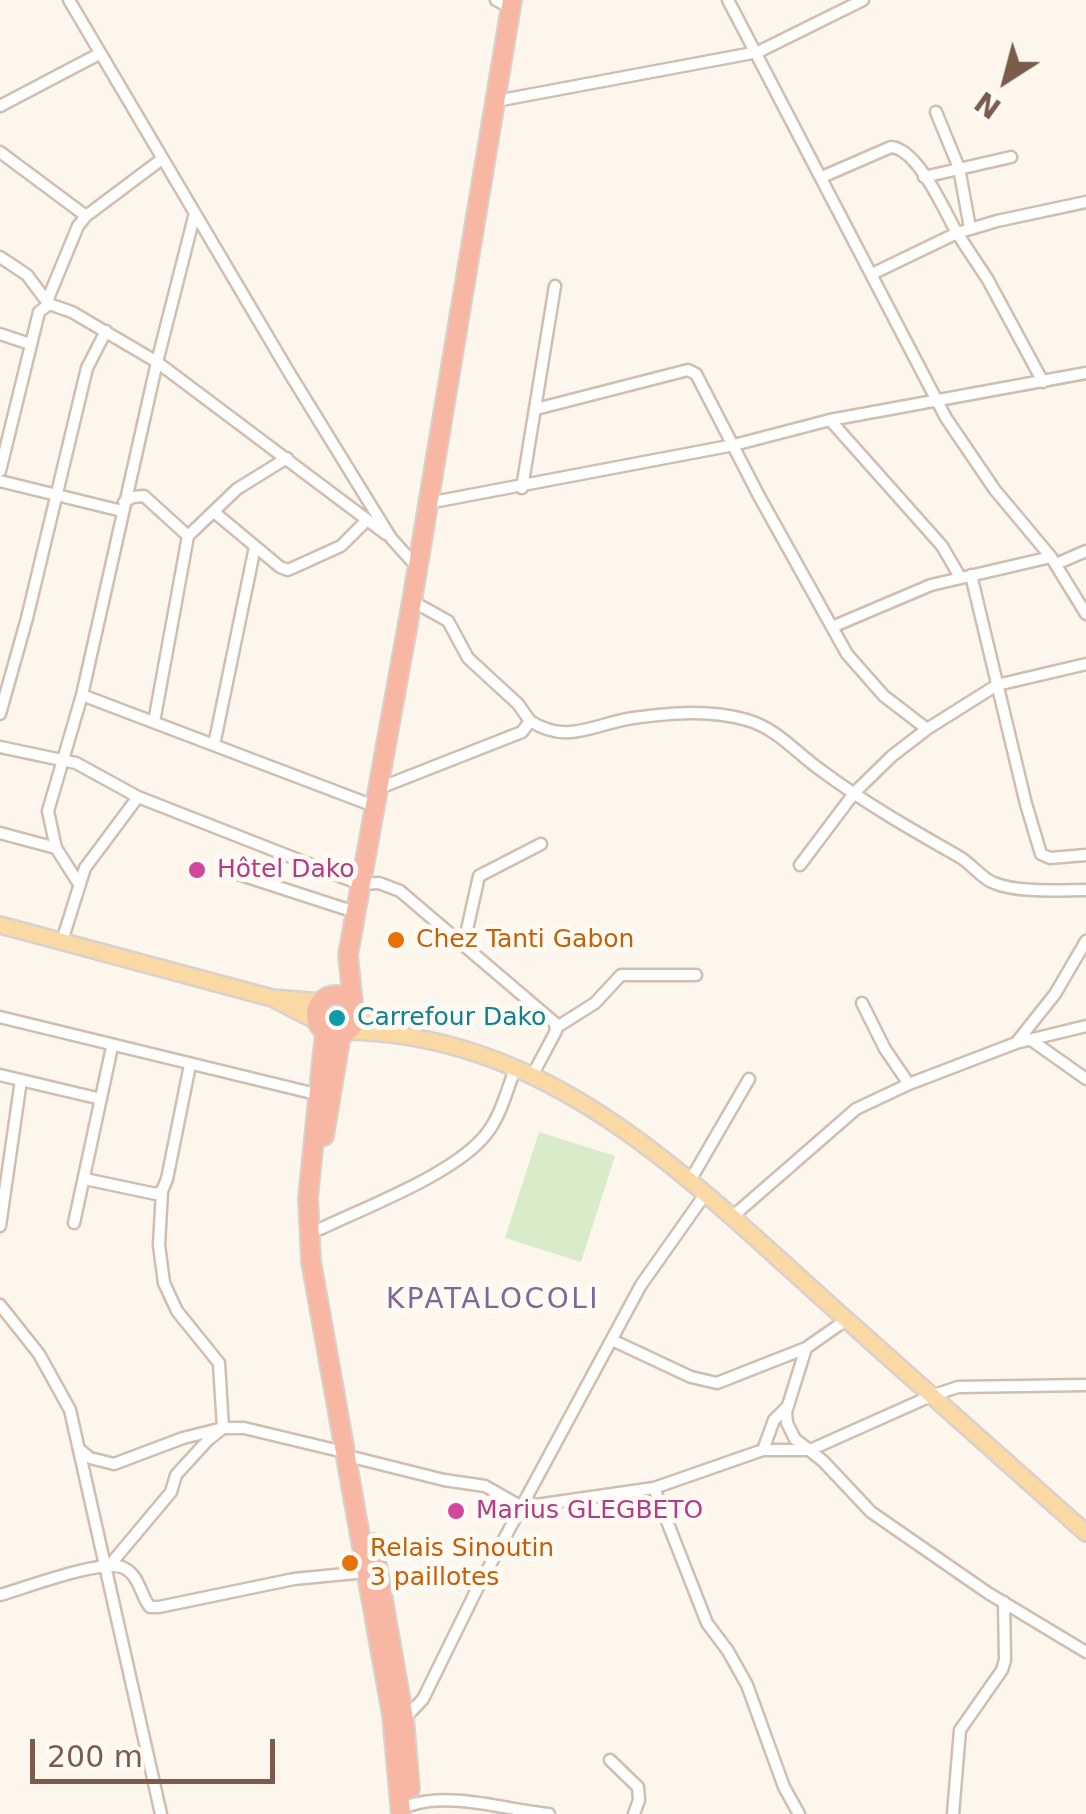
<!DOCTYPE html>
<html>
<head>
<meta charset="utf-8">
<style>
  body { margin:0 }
  #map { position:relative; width:1086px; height:1814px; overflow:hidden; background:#fdf6ec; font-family:"DejaVu Sans",sans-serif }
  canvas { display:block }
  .north { position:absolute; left:956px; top:30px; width:100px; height:100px; -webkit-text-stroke:8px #fffaf3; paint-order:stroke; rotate:216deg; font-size:28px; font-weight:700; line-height:40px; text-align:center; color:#7a5c4d }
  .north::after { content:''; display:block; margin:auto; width:35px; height:45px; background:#7a5c4d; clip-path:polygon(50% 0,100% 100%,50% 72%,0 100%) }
  .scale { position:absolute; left:30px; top:1739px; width:245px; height:45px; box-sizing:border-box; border:5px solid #7a5c4d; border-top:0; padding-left:12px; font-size:30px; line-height:35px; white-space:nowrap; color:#7a5c4d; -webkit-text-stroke:8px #fffaf3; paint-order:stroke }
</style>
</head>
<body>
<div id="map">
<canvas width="1086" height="1814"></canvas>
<div class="north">N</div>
<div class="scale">200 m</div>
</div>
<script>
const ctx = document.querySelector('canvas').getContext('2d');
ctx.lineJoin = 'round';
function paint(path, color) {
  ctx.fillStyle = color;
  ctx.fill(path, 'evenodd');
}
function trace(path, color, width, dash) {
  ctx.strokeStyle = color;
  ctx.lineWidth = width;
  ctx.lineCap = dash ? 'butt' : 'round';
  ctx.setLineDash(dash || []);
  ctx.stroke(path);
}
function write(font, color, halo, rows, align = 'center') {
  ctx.font = font + ' "DejaVu Sans",sans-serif';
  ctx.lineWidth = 10;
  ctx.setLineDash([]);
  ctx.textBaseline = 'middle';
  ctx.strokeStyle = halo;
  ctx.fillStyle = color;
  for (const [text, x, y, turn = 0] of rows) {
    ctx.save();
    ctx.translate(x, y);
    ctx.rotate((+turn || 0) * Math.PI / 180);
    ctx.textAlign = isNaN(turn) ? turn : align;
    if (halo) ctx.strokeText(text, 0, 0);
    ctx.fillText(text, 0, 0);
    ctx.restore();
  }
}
paint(new Path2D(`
  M539 1132 615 1156 581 1262 505 1238Z`), '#d8ecc9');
const street = new Path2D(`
  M69 0 290 374 391 538 416 566
  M496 0 511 8
  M728 0 946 418 995 490 1051 557 1086 614
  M496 101 758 52 863 0
  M0 106 99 54
  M936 112 959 168 970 228
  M0 152 86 216
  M822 177 891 147C918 149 944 210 957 233L997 221 1086 202
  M924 177 1011 157
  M0 257 27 275 48 303
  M872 274 957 233 988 280 1043 382
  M47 301 78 226 86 216 162 159
  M0 334 30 344
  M536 409 688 370 696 374 759 496 847 654 884 696 927 729
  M830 420 942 546 960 577
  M0 471 39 312 49 304 72 312 157 362 386 534
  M0 481 122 511
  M522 488 555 286
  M124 502 133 497 144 496 188 536
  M428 503 734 445 830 420 1086 373
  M214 512 280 567 288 570 341 546 367 520
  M1056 564 1086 551
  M971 575 1026 804 1041 854 1050 858 1086 855
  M832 627 931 585 1051 557
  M82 695 374 806
  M0 714 27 618 87 368 106 331
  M530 721C568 745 593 724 633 718 671 713 709 709 747 720 778 729 796 753 822 771 865 803 912 830 958 856 971 863 982 879 994 883 1018 893 1060 890 1086 890
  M154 722 188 536 237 489 287 458
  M214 745 255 547
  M0 747 76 763 138 797 360 884 379 883 400 891 555 1023 556 1031 532 1076
  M377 789 522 732 530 721 518 704 468 658 448 621 412 601
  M0 833 56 848
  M800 865 855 792 892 756 927 729 997 685 1086 664
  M238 874 355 912
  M79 884 56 848 48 811 82 695 157 362 195 213
  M62 941 85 868 138 797
  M464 943 479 876 541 844
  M862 1003 885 1049 909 1084
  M0 1017 316 1094
  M557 1027 595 1003 621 975H696
  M1031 1040 1086 1079
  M1016 1043 1086 1026
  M0 1075 101 1099
  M85 1179 156 1194 162 1191 167 1179 190 1065
  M691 1179 749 1079
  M732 1217 856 1109 909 1084 1016 1043 1055 994 1086 941
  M74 1223 112 1047
  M0 1226 21 1080
  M320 1229C366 1207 457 1173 487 1133 501 1115 507 1090 515 1069
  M0 1305 39 1354 70 1410 161 1814
  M612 1340 691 1377 717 1383 806 1348 846 1320
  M806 1348 786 1412 787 1423 795 1439 823 1461 871 1512 988 1593 1086 1652
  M79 1449 90 1458 114 1464 183 1438 223 1428H244L344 1452
  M763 1450 774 1420 787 1407
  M356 1458 444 1480 485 1486 522 1507 654 1488 763 1450H810L931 1396 958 1387 1086 1385
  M654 1488 707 1623 728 1651 747 1685 784 1787 799 1814
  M109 1566 171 1492 176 1475 208 1440 223 1428 219 1363 177 1311 164 1283 159 1245 162 1191
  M0 1595C25 1588 103 1558 124 1568 140 1576 140 1595 150 1607H159L294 1579 366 1572
  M404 1719 423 1699 476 1591 641 1285 706 1193
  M610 1760 638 1787 639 1800 634 1814
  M411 1805C453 1792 506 1810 549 1814
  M953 1814 960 1730 1002 1670 1005 1660 1004 1602`);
const primary = new Path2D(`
  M0 925 272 998 321 1002
  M276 1000 317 1021
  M356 1012 395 1031
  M349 1031C553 1036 689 1179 831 1306 916 1382 1001 1457 1086 1533`);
const highway = new Path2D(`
  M316 1015a20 20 0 1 1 40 0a20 20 0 1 1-40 0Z
  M353 1004 348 955 412 601 512 0
  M325 1032 308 1198 311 1261 392 1715 401 1814
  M324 1136 341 1035
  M373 1543 404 1719 410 1789`);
trace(street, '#d1beb0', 15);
trace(primary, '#dad1cd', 20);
trace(highway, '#dad1cd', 22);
trace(street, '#fff', 10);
trace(primary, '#fbd9a5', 15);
trace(highway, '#f7b7a3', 18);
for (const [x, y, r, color] of [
  [197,870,10,"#d1479c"],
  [396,940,10,"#e8710a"],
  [337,1018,10,"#0f9aa8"],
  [456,1511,10,"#d1479c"],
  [350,1563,10,"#e8710a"]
]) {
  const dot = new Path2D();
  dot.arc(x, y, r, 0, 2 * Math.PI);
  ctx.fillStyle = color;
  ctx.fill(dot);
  trace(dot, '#fffaf3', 4);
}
write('25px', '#b23c85', '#fffaf3', [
  ["Hôtel Dako",217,870],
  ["Marius GLEGBETO",476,1511]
], 'left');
write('25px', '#c56008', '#fffaf3', [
  ["Chez Tanti Gabon",416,940],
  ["Relais Sinoutin",370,1549],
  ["3 paillotes",370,1578]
], 'left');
write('25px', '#0d838f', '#fffaf3', [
  ["Carrefour Dako",357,1018]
], 'left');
ctx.letterSpacing = '2.5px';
write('28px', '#846695', '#fffaf3', [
  ["KPATALOCOLI",493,1301]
]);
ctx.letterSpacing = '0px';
</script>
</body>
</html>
